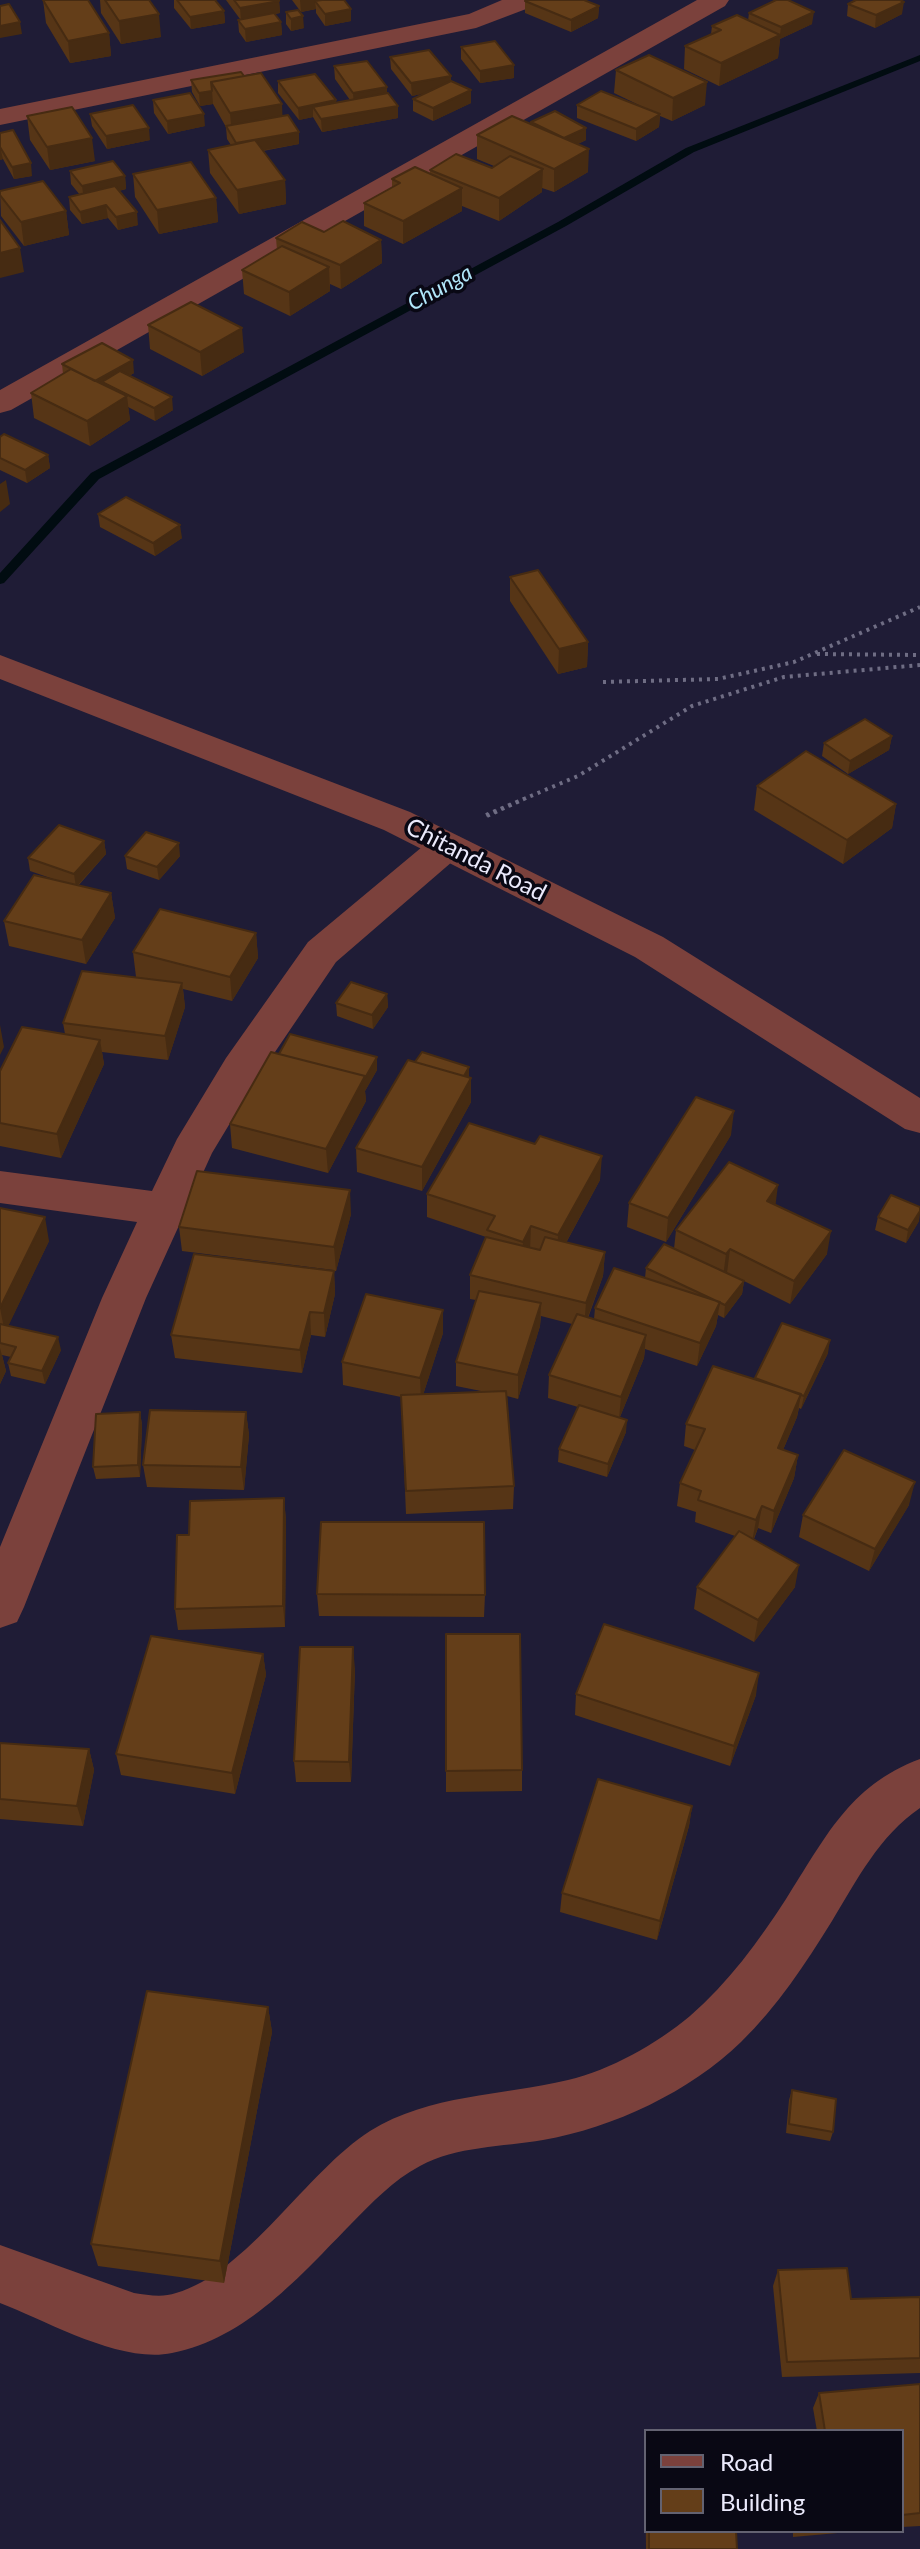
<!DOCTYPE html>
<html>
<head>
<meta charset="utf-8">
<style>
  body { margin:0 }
  #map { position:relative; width:920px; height:2549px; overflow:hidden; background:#1f1c36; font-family:Lato,sans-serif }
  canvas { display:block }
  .legend { position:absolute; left:644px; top:2429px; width:260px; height:104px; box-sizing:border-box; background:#090814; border:2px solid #636271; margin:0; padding:10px 14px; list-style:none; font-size:24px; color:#ebeafc }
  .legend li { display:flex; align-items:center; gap:16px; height:40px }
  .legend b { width:40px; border:2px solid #636271 }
</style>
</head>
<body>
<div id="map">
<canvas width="920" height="2549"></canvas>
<ul class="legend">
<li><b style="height:10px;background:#7b413c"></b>Road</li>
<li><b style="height:22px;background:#643e19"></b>Building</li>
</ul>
</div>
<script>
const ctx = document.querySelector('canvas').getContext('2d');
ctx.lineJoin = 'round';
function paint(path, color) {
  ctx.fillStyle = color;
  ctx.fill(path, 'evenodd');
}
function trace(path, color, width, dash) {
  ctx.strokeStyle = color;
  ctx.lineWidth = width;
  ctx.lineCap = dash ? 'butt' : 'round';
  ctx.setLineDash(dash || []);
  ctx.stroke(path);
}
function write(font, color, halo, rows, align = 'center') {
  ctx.font = font + ' Lato,sans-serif';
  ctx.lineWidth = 7;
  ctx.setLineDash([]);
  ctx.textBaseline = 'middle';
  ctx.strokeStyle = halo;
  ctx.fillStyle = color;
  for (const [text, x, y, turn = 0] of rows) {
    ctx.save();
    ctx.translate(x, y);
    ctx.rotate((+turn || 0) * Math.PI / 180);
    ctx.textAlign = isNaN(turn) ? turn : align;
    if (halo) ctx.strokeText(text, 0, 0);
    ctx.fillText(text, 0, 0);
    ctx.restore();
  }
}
paint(new Path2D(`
  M920 55V61L694 152 566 226 99 479 4 583 0 584V573L91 473 558 222 686 148Z`), '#010c11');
trace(new Path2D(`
  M817 654 920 655
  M603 682 718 679 794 662 920 607
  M486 815 578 776 692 706 784 677 920 665
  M487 816 526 798`), '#6f6d84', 4, [3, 5]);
paint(new Path2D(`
  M502 0H538L534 6 476 28 0 125V109L469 14Z
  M697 0H729L725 6 11 410 0 413V390Z
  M447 833 460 837 466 846 460 855 336 962 256 1080 212 1153 146 1298 24 1607 17 1622 0 1628V1547L102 1298 137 1222 0 1203V1171L152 1191 177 1139 226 1058 308 942 434 837Z
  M920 1759V1808C879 1836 857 1880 832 1921 806 1963 777 2007 741 2042 691 2091 613 2128 543 2140 503 2147 456 2146 420 2166 393 2180 372 2203 351 2224 301 2275 246 2339 172 2353 121 2364 47 2321 0 2303V2245L134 2293C148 2295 162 2298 176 2293 247 2273 307 2171 370 2131 430 2094 501 2096 568 2080 611 2070 656 2044 690 2016 728 1983 759 1941 786 1899 825 1839 848 1786 920 1759Z`), '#7b413c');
paint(new Path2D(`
  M0 655 410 812 663 937 920 1098V1133L905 1129 635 957 384 830 0 679Z`), '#7b413c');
paint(new Path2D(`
  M43 0 109 33 111 56 70 63 46 23Z
  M100 0H149L161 37 121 44 101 13Z
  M174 0H215L224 11 225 23 191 29 174 8Z
  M226 0H279L280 13 275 14 281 22 282 35 246 42 239 32 238 20 240 19Z
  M292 0H344L351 9V21L325 26 316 13V9L301 12Z
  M525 1 599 6 598 18 571 32 525 13Z
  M848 4 902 14 875 28 847 16Z
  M286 12 304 28 291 31 286 24Z
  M749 13 812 24 780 39 778 58 719 86 684 69 685 46 711 34 712 26 748 21Z
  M461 47 514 78 480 83 461 59Z
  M390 57 451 76V81L471 103 433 121 413 111V99L425 93 412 96 391 69Z
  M334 66 387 87V94L398 106V118L322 132 313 117 299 120 278 93V81L336 103 350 100 335 79Z
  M616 70 705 105 672 121 660 116 659 127 636 141 577 118V105L647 109 614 93Z
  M244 76 299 132V144L263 151 285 180 286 204 239 214 210 173 208 150 231 145 227 139 226 127 213 104 200 106 192 92 191 80Z
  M153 100 205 126 168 134 154 113Z
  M90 114 150 140 107 149 92 126Z
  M27 116 95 161 50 170 30 140Z
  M531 122 586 128V140L578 144 588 172 554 192 542 188V192L499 221 462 206V211L403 244 364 226V203L392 187V179L430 173V170L492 168 494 166 477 159V135L531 124Z
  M0 133 32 176 14 179 3 159 0 160Z
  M70 171 125 176 126 189 119 191 138 225 118 230 108 218 82 224 70 210 69 197 80 195 71 184Z
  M133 174 216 198 218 222 159 234 135 197Z
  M0 191 66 211 69 235 24 246 1 216Z
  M324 232 381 240 382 263 341 289 330 284V291L290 316 244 294 242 270 277 250 276 238Z
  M148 325 244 352 202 376 150 349Z
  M62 364 134 373 129 376 173 410 155 421 128 407 130 420 90 446 34 418 31 393 63 374Z
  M0 437 48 455 50 468 27 483 0 470Z
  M98 514 182 538 155 556 100 527Z
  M510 577 588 642 587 667 558 674 510 601Z
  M892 736 889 750 848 774 822 756 824 743Z
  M757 786 896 804 892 828 843 864 754 810Z
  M104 841 106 854 78 886 111 893 115 918 86 964 9 946 4 921 59 881 30 871 28 858Z
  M125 856H180L159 880 127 869Z
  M256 933 258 958 232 1001 183 989 185 1007 168 1060 102 1052 104 1064 61 1158 0 1146V1071L65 1034 63 1023 142 978 136 977 133 952Z
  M387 994 388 1007 373 1029 337 1016 336 1003Z
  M279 1054 377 1057V1070L365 1091 366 1101 328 1173 232 1148 230 1124Z
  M469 1078 471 1102 422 1191 357 1172 356 1148Z
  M731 1135 666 1242 627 1227 629 1203Z
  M600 1180 566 1243 605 1252 603 1276 588 1318 594 1319 595 1308 645 1278 646 1268 674 1249 676 1230 775 1204 827 1254 790 1304 744 1281 742 1294 724 1318 718 1315 716 1326 697 1366 645 1349 644 1358 620 1417 626 1432 607 1477 558 1462 559 1449 578 1407 548 1398 549 1375 572 1324 541 1316 540 1326 518 1399 507 1396 514 1486 513 1509 406 1514 401 1397 343 1385 342 1362 443 1310V1333L423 1395 486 1392 456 1386V1362L476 1300 470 1299V1275L486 1237 427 1217V1194Z
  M920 1207 919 1221 906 1243 875 1230 878 1217Z
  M0 1208 49 1241 8 1326 61 1350 45 1384 11 1376 8 1363 11 1357 2 1355 6 1371 0 1384Z
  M351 1214 336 1271H334L335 1294 325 1337 311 1335 302 1373 175 1358 171 1335 333 1270 182 1251 179 1227Z
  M828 1353 801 1409 799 1408 797 1417 783 1450 798 1455 794 1478 771 1533 758 1528 754 1539 795 1587 754 1642 694 1609 697 1587 735 1536 695 1522 696 1512 677 1506 680 1483 695 1450 684 1446 686 1424 755 1379Z
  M140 1412 142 1425 140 1477 96 1479 93 1467Z
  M246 1412 249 1435 244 1490 147 1487 143 1465Z
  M284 1498 286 1521 285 1627 178 1630 175 1609 189 1535Z
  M909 1505 869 1571 799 1537 803 1515Z
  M317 1594 485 1595 484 1617 319 1616Z
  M263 1654 266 1675 235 1794 121 1775 116 1754Z
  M355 1669 351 1782H296L294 1761Z
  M576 1694 756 1695 730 1766 575 1715Z
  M0 1743 89 1749 94 1770 83 1826 0 1819Z
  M522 1770V1791L446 1792V1771Z
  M692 1806 689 1826 657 1940 560 1912 562 1893Z
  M268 2007 272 2032 224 2283 98 2266 91 2244Z
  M792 2090 833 2132 830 2141 786 2133 789 2100Z
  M778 2270 851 2299 920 2297V2373L782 2377 773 2286Z
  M920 2384V2526L902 2527V2431H817L813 2408 819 2393Z
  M646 2458V2531H736L737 2549H646L645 2465Z
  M793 2531H860L793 2537Z`), '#563516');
paint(new Path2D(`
  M300 0H340L315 1 316 9 301 12Z
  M279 1 280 13 241 20 240 8Z
  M904 2 902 14 875 28 876 15Z
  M599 6 598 18 571 32V20Z
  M351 9V21L325 26V14Z
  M224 11 225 23 191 29 190 17Z
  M814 12 812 24 780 39 778 58 719 86 721 63 780 35 781 27Z
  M159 14 161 37 121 44 119 21Z
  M303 16 304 28 291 31V19Z
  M20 22 22 34 0 38V26Z
  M281 22 282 35 246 42 245 29Z
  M109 33 111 56 70 63 68 41Z
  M514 65V78L480 83V71Z
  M451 76V88L412 96 411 83Z
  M707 82 705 105 672 121 673 98Z
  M387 87V99L354 106 353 93Z
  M471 90V103L433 121V108Z
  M212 91 213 104 200 106 199 93Z
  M336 100 337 113 313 107V117L299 120 298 108Z
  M282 104 283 127 232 136 230 113Z
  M398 106V118L322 132 321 119Z
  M204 114 205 126 168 134 167 121Z
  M660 114 659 127 636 141V129Z
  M149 128 150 140 107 149 106 136Z
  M586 128V140L562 151V139Z
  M299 132V144L237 155 236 143Z
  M92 138 95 161 50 170 47 147Z
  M0 147 3 159 0 160Z
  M589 149 588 172 554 192V169Z
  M31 163 32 176 14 179 12 167Z
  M543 169 542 192 499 221V198Z
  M125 176 126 189 84 199 82 186Z
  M285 180 286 204 239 214 237 190Z
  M462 188V211L403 244V221Z
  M216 198 218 222 159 234 157 210Z
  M106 205 108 218 82 224 80 212Z
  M66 211 69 235 24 246 21 222Z
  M137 212 138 225 118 230 116 217Z
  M381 240 382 263 341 289 340 265Z
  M20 248 24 272 0 278V253Z
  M329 267 330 291 290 316 289 292Z
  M242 328 244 352 202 376 200 352Z
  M133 360 134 373 111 386 102 382 103 390 93 382Z
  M127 396 130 420 90 446 87 421Z
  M172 397 173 410 155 421 154 408Z
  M48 455 50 468 27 483 25 470Z
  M6 480 10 504 0 512V484Z
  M180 525 182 538 155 556 153 543Z
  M588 642 587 667 558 674 559 649Z
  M892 736 889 750 848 774 850 761Z
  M896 804 892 828 843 864 847 840Z
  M104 841 106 854 76 887 74 874Z
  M179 843 180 856 159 880 157 867Z
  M111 893 115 918 86 964 82 940Z
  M256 933 258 958 232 1001 230 977Z
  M182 983 185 1007 168 1060 165 1036Z
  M387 994 388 1007 373 1029 372 1015Z
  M0 1025 4 1047 0 1055Z
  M100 1040 104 1064 61 1158 57 1134Z
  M377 1057V1070L365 1091 366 1101 328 1173 326 1149 365 1076Z
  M469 1067V1080L460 1082Z
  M471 1078V1102L422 1191V1167Z
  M734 1111 731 1135 666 1242 668 1218Z
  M602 1156 600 1180 557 1259 558 1235Z
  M778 1185 775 1209 767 1201Z
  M350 1190 351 1214 336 1271 334 1247Z
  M920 1211 919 1221 906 1243 908 1230Z
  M45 1217 49 1241 5 1333 0 1308Z
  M531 1226 530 1250 522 1265 523 1242Z
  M831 1231 827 1254 790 1304 794 1281Z
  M730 1249 727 1273 723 1277 726 1254Z
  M605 1252 603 1276 584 1327 586 1303Z
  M334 1271 335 1294 325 1337 324 1313Z
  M744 1281 742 1294 724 1318 725 1305Z
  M720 1302 716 1326 697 1366 700 1343Z
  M541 1303 540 1326 518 1399V1375Z
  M443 1310V1333L421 1401 420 1378Z
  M310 1312 311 1335 302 1373 300 1350Z
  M646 1335 644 1358 619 1419 621 1397Z
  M58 1337 61 1350 45 1384 42 1371Z
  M830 1340 828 1353 801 1409 804 1396Z
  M0 1348 6 1371 0 1384Z
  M801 1394 797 1417 774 1471 778 1448Z
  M140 1412 142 1425 140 1477 138 1465Z
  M246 1412 249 1435 244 1490 241 1467Z
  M627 1420 626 1432 607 1477 608 1464Z
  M798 1455 794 1478 771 1533 774 1511Z
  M915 1482 909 1505 869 1571 875 1549Z
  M284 1498 286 1521 285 1627 283 1606Z
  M762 1506 758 1528 752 1542 756 1520Z
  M799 1565 795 1587 754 1642 758 1620Z
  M353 1647 355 1669 351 1782 349 1762Z
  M263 1654 266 1675 235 1794 232 1773Z
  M759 1673 756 1695 730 1766 734 1746Z
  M89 1749 94 1770 83 1826 77 1806Z
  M692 1806 689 1826 657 1940 660 1921Z
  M268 2007 272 2032 224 2283 220 2261Z`), '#462b12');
const building = new Path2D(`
  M43 0H88L109 33 68 41Z
  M105 0H149L159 14 119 21Z
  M177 0H215L224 11 190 17Z
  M234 0H279V1L240 8Z
  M322 0H344L351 9 325 14 315 1Z
  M527 0H584L599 6 571 20 525 1Z
  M776 0H788L814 12 781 27 749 13Z
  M856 0H900L904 2 876 15 848 4Z
  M9 4 20 22 0 26V6Z
  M298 10 303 16 291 19 286 12Z
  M274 13 281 22 245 29 238 20Z
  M737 15 780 35 721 63 685 46 721 30 712 26Z
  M495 41 514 65 480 71 461 47Z
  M429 50 451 76 411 83 390 57Z
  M649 55 707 82 673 98 616 70Z
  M367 61 387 87 353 93 334 66Z
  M241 72 244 76 211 82 212 91 199 93 191 80Z
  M261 73 282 104 230 113 211 82Z
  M315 74 336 100 298 108 278 81Z
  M451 81 471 90 433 108 413 99Z
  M601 91 660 114 636 129 577 105Z
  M190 93 204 114 167 121 153 100Z
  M388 93 398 106 321 119 313 107Z
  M133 105 149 128 106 136 90 114Z
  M72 107 92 138 47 147 27 116Z
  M555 111 586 128 564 138 531 122Z
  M288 115 299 132 236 143 226 126Z
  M512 116 589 149 554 169 477 135Z
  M13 130 31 163 12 167 0 147V133Z
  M255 140 285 180 237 190 208 150Z
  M456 154 492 168 510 156 543 169 499 198 430 170Z
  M113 161 125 176 82 186 70 171Z
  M191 162 216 198 157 210 133 174Z
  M415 167 462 188 403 221 364 203 400 183 392 179Z
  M43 181 66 211 21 222 0 195V191Z
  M115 186 137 212 116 217 106 205 80 212 69 197Z
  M0 220 20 248 0 253Z
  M343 221 381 240 340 265 276 238 302 222 324 232Z
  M282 246 329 267 289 292 242 270Z
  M191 302 242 328 200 352 148 325Z
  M102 343 133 360 95 381 62 364Z
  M71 369 127 396 87 421 31 393Z
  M120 371 172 397 154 408 102 382Z
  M4 434 48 455 25 470 0 458V437Z
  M126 497 180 525 153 543 98 514Z
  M538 570 588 642 559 649 510 577Z
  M865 719 892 736 850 761 824 743Z
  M806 751 896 804 847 840 757 786Z
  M59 825 104 841 74 874 28 858Z
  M146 832 179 843 157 867 125 856Z
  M34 875 111 893 82 940 4 921Z
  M160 909 256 933 230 977 133 952Z
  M82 971 182 983 165 1036 63 1023Z
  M351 982 387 994 372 1015 336 1003Z
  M22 1027 100 1040 57 1134 0 1123V1071Z
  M290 1034 377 1057 365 1078V1076L279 1054Z
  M271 1052 365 1076 326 1149 230 1124Z
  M422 1052 469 1067 464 1076 415 1062Z
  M408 1060 471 1078 422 1167 356 1148Z
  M696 1097 734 1111 668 1218 629 1203Z
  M469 1123 535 1144 540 1136 602 1156 558 1235 531 1226 523 1242 487 1230 495 1216 427 1194Z
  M729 1162 778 1185 767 1201 831 1231 794 1281 730 1249 726 1254 676 1230Z
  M197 1171 350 1190 334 1247 179 1227Z
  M891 1195 920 1207V1211L908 1230 878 1217Z
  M0 1208 45 1217 0 1308Z
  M486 1237 540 1250 545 1237 605 1252 586 1303 470 1275Z
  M664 1244 744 1281 725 1305 646 1268Z
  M194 1254 334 1271 324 1313 310 1312 300 1350 171 1335Z
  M614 1268 720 1302 700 1343 595 1308Z
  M479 1291 541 1303 518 1375 456 1362Z
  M366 1294 443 1310 420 1378 342 1362Z
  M577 1314 646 1335 621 1397 549 1375Z
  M782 1323 830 1340 804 1396 755 1378Z
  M0 1324 58 1337 42 1371 8 1363 16 1347 0 1343Z
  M713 1366 801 1394 778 1448 798 1455 774 1511 762 1506 756 1520 698 1500 701 1491 680 1483 705 1429 686 1424Z
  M506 1391 514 1486 406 1491 401 1395Z
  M579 1405 627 1420 608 1464 559 1449Z
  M150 1410 246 1412 241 1467 143 1465Z
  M140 1412 138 1465 93 1467 96 1414Z
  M844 1450 915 1482 875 1549 803 1515Z
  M284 1498 283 1606 175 1609 177 1535H189L190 1501Z
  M321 1522H484L485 1595 317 1594Z
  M739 1531 799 1565 758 1620 697 1587Z
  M604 1624 759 1673 734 1746 576 1694Z
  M446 1634H520L522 1770 446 1771Z
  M151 1636 263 1654 232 1773 116 1754Z
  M300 1647H353L349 1762 294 1761Z
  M0 1743 89 1749 77 1806 0 1799Z
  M598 1779 692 1806 660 1921 562 1893Z
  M147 1991 268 2007 220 2261 91 2244Z
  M792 2090 836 2099 833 2132 789 2124Z
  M847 2268 851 2299 920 2297V2358L787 2362 778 2270Z
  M920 2384V2513L902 2515V2431H825L819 2393Z
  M649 2531H736L737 2549H649Z`);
paint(building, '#643e19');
trace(building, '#462b12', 2);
write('italic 22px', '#b1e7fa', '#090814', [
  ["Chunga",440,288,-29]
]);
write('24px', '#ebeafc', '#090814', [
  ["Chitanda Road",476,860,27]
]);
</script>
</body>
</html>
